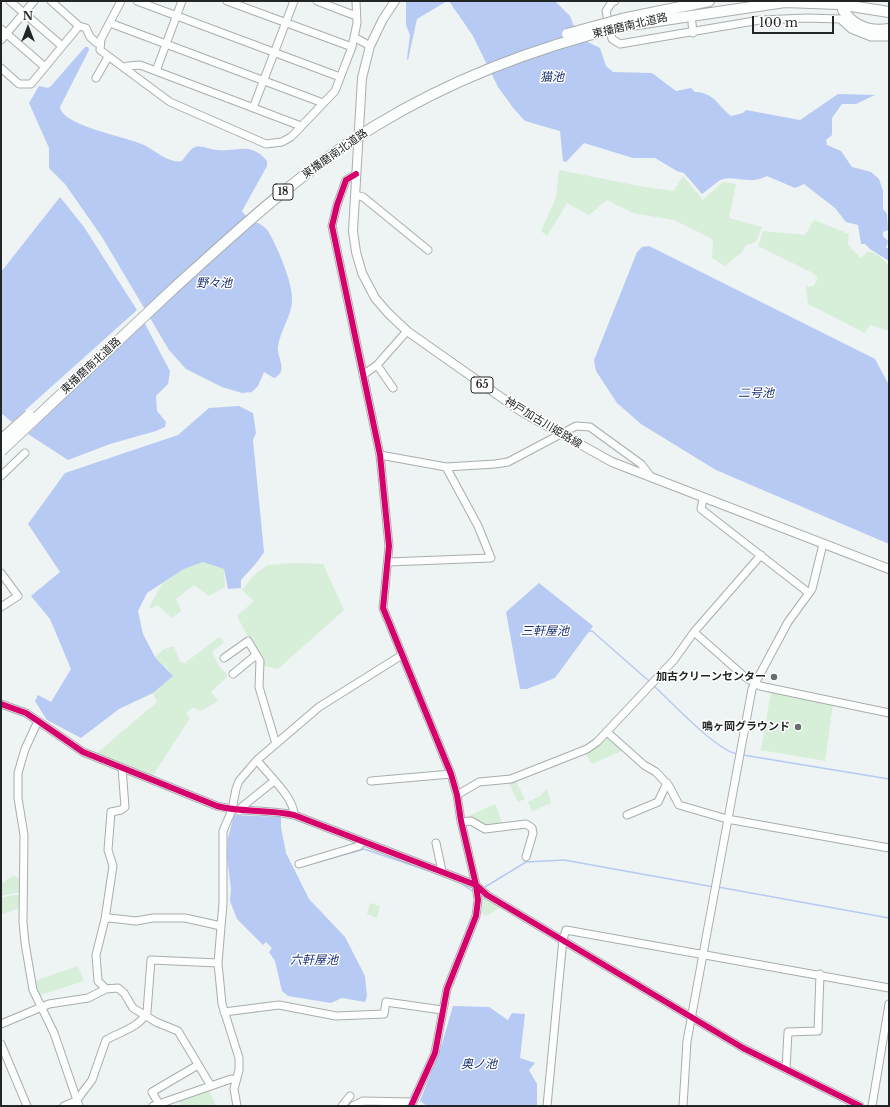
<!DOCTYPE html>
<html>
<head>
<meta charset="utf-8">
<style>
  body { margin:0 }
  #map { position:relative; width:890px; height:1107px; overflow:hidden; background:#eef3f3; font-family:"Libre Baskerville",serif }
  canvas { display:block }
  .frame { position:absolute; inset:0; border:2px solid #222526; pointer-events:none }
  .north { position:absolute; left:8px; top:8px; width:40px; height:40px; -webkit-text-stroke:3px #fff; paint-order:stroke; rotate:0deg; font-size:11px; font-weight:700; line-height:16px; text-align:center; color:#222526 }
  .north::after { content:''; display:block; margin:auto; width:14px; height:18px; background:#222526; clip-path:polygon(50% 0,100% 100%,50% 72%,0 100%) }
  .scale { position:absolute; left:752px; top:16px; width:82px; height:18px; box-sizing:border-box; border:2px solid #222526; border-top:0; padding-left:5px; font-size:12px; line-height:14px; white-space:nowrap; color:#222526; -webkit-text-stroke:3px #fff; paint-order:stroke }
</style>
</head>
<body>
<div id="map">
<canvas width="890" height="1107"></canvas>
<div class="frame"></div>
<div class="north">N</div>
<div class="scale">100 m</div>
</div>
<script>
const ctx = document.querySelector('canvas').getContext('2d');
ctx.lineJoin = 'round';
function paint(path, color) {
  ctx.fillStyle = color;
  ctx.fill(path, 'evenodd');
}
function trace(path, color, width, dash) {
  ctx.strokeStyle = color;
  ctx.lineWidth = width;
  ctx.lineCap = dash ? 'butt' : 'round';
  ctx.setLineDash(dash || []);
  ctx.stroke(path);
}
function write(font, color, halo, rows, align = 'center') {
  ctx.font = font + ' "Libre Baskerville","Noto Sans JP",serif';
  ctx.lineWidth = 3;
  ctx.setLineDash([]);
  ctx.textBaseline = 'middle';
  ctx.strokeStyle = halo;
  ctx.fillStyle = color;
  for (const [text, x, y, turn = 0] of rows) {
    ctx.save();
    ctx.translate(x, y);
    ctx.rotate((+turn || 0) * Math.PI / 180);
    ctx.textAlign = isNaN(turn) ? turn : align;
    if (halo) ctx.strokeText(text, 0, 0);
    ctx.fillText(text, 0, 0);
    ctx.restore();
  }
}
paint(new Path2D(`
  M559 170 639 186 674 191 683 176 703 200 723 182 736 184 729 218 762 227 756 242 746 245 742 252 725 266 712 258 713 241 711 238 674 220 633 213 607 200 589 215 567 203 547 236 541 231 556 198Z
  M814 220 849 234 848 245 861 258 867 252C878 251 882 259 889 266V331L870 325 865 333 808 304 806 287 814 286 818 278 811 272 758 246 763 231 805 235Z
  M203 562 224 569 225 587 209 596 194 585 176 599 181 611 172 618 157 605 151 609 149 607 162 584 184 569Z
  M294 563 323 564 344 610 278 669 264 666 237 616 254 601 242 590 253 576 267 565Z
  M219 637 224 642 212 652 219 666 228 676 211 692 218 701 201 711 193 707 186 713 190 718 152 777 97 753 157 702 153 693 173 676 167 668 155 657 164 649 174 646 180 662 185 663Z
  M771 691 833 704 825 761 761 750Z
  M607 735 624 750 592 764 584 752Z
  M515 780 525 799 518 802 508 781Z
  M547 789 551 803 532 811 528 802 540 796Z
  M495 804 503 825 492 827 466 820 464 818Z
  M14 875 23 882 20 892 1 896V884Z
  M15 895H21L22 907 1 915V898Z
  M486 897 501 907 486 916 481 913 482 898Z
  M370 903 380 906 377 918 367 914Z
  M78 966 84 981 37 996 34 981Z
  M209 1090 216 1106H181L179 1100Z`), '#d7eed9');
paint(new Path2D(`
  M406 1H447L417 19 408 60 407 59 410 35 406 25Z
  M449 1H555L570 16 578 37 600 48 606 66 613 72 652 73 676 91 691 88 695 92C715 93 717 105 731 116L743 113 746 110 800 120 838 94 875 95 856 104H842L832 118V135L826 140 827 145 841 151 852 167 871 172 879 179 883 191V209L887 214 888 230 883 232V236L888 241 886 248H889V261L870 249 865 244H861L858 225 846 222 835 208 804 184 795 188 767 176C750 185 737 176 723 179 718 180 707 191 702 194L684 173 677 171 655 158H633L584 143 566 162 563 161 560 131 525 121 514 109 498 87 473 36Z
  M85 47H88L89 50 60 107C62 126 128 137 144 145 154 150 170 164 182 161 186 156 190 149 195 147 202 145 211 150 217 150 239 152 250 141 267 161V166L242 211C247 221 262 222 268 231 277 246 293 283 292 300 292 316 280 330 278 347 277 359 289 371 274 378L264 372 258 386 252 392 242 393 222 387 186 369 169 350 102 237 65 184 49 168V148L29 103 39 86 48 88 51 86Z
  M60 197 84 227 137 310 12 422 1 413V272Z
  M649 246 875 359 889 385V544L716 470 641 424 617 403 596 371 594 360 637 252 642 247Z
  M144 322 170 371 168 384 156 396 157 411 166 422 165 427 156 431 110 444 68 460 28 434Z
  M239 406 253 413 256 433 253 440 264 552C258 562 249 571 241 580V588L228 589 224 569 203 562 184 569 147 593 138 611 143 634 155 657 173 676 153 693 119 709 81 738 47 720 35 701 38 695 51 702 71 669 50 619 31 596 60 572 28 524 65 473 178 435 209 408Z
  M539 583 593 626 555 678 527 689H520L506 612Z
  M234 815 281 817V827L286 853 309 899 345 937 365 976 367 996 365 1002 342 998 331 1003 288 996 282 991 275 961 269 952 272 948 266 942 263 945 237 919 230 901 231 889 227 857 228 838Z
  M453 1006 489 1007 508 1020 512 1013 525 1014 520 1058 535 1063 529 1070 537 1084V1106H427L420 1101 441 1047Z`), '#b7caf3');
trace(new Path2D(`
  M589 631H592L650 682
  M654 686C671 702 716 750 737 754
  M743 755 889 779
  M315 863 364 849 429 871
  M461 883 472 891
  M485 887 526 862 564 860 714 887
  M718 887 889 918`), '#b7caf3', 1.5);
const minor = new Path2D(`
  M10 1 62 46
  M51 1 79 26 86 28 90 37 97 43H100
  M121 1 101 39 100 50 170 102 266 144 282 142 291 137 335 91 352 47 357 23 356 1
  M137 1 340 77
  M227 1 352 47
  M317 1 356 16
  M615 1 612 2 606 11 612 39 620 44 760 20 807 18 840 19 851 29 871 37H889
  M110 23 323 103
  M692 23 693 33
  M1 29 45 67
  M354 37 370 46
  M1 40 34 1
  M1 68 19 84H31L79 26
  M124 68 128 66 140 65 301 126
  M156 71 182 1
  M96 78 108 57
  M253 108 294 1
  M356 174 346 180 337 205 332 226 380 455 389 546 383 608 451 774 457 795 461 821 476 885 478 900 476 916 447 989 435 1053 411 1106
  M355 195 363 197 428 250
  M377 365 393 388
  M363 375 377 365 407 331
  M380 455 446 467 495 464 508 462 576 426 590 427 641 464 651 477
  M1 476 25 453
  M703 499 701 509 809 593
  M388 562 491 558 478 526 446 467
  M1 573 18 596 1 607
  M694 632 745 677 760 686 889 713
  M224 658 248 641 260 661 259 687 276 744
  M233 674 256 655
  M1 704 26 713 38 721 83 752 217 806C243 813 269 809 294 815L476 885 487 895 743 1048 860 1106
  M38 721 25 749 18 773V798L24 835 23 922 25 943 33 990 54 1033 79 1106
  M607 732 644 765 656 772 669 786 679 805 727 819 889 848
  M257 760C268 775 294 797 294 815
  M371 781 451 774
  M457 795 479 782 511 779 587 749 597 742 674 660 694 632 761 555
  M239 811 243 806 274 781
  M627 815 658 802 667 783
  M461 822 471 821 485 829 526 824 532 828 533 833 526 857
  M436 843 442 871
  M299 864 359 846 362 842
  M105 919 109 918 136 921 153 918H185L221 926
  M106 989 98 981 96 955 105 919 113 866 108 850 111 812 121 810 125 807 122 768
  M224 1012 279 1005 336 1016 384 1014 386 1002 442 1010
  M1 1024 49 1004 88 998 106 989 118 988 124 993 133 1008 156 1022 178 1031 211 1086
  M1 1044 27 1106
  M786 1069 788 1032 818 1031 820 974
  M159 1104 152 1092 198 1065
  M64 1106 76 1101 92 1080 106 1040C120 1032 140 1027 147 1012L151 960 218 963
  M153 1106 231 1079 236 1080
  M237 1106 234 1089 239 1070V1058L222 1004 218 963 223 903V831L232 810 236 789 239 781 257 760 319 707 402 655
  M342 1106 350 1096
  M353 1106 363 1101 413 1102
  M547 1106 563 939 566 930 889 988
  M683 1106 687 1041 752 689 788 622 812 589 823 544
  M872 1106 889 1004`);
const major = new Path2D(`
  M395 1 383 19 370 46 362 78 353 231 356 252 362 273 375 298 388 313 407 331 522 412 612 462 889 569`);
const highway = new Path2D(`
  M843 10C853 26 870 32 889 29
  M622 19 709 1
  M624 26 785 2 838 4 889 12`);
trace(minor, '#a9adae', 9);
trace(major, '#a9adae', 10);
trace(highway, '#a9adae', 12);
trace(minor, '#fcfdfd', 7);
trace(major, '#fcfdfd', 8);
trace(highway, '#fcfdfd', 10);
const highwayBridge = new Path2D(`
  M567 34 622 19
  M1 440 29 415
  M1 451C58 397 115 344 172 290 237 231 300 172 375 126 452 79 537 47 624 26`);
trace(highwayBridge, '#a9adae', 12, []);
trace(highwayBridge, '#fcfdfd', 10);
trace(new Path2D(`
  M356 174 346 180 337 205 332 226 380 455 389 546 383 608 451 774 457 795 461 821 476 885 478 900 476 916 447 989 435 1053 411 1106
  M1 704 26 713 38 721 83 752 217 806C243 813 269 809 294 815L476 885 487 895 743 1048 860 1106`), '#d6006c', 6);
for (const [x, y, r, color] of [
  [774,677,4,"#696d6e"],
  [798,727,4,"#696d6e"]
]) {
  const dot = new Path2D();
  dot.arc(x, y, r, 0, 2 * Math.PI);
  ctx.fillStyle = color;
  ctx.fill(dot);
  trace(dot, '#fff', 1.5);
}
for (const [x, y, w] of [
  [283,192,20],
  [482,385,22]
]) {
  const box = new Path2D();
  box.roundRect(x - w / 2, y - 8, w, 16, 3);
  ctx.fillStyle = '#fff';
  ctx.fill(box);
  trace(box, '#222526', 1);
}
write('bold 10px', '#222526', null, [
  ["18",283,192],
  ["65",482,385]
]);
write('11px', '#222526', '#fff', [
  ["東播磨南北道路",630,26,-13],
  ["東播磨南北道路",335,154,-35],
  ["東播磨南北道路",91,366,-43],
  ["神戸加古川姫路線",543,423,31]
]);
write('bold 11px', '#222526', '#fff', [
  ["加古クリーンセンター",766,677],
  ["鳴ヶ岡グラウンド",790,727]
], 'right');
write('italic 12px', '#152d6e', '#fff', [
  ["猫池",552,78],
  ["野々池",214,284],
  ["二号池",756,394],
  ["三軒屋池",545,632],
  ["六軒屋池",314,961],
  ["奥ノ池",479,1065]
]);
</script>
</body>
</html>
